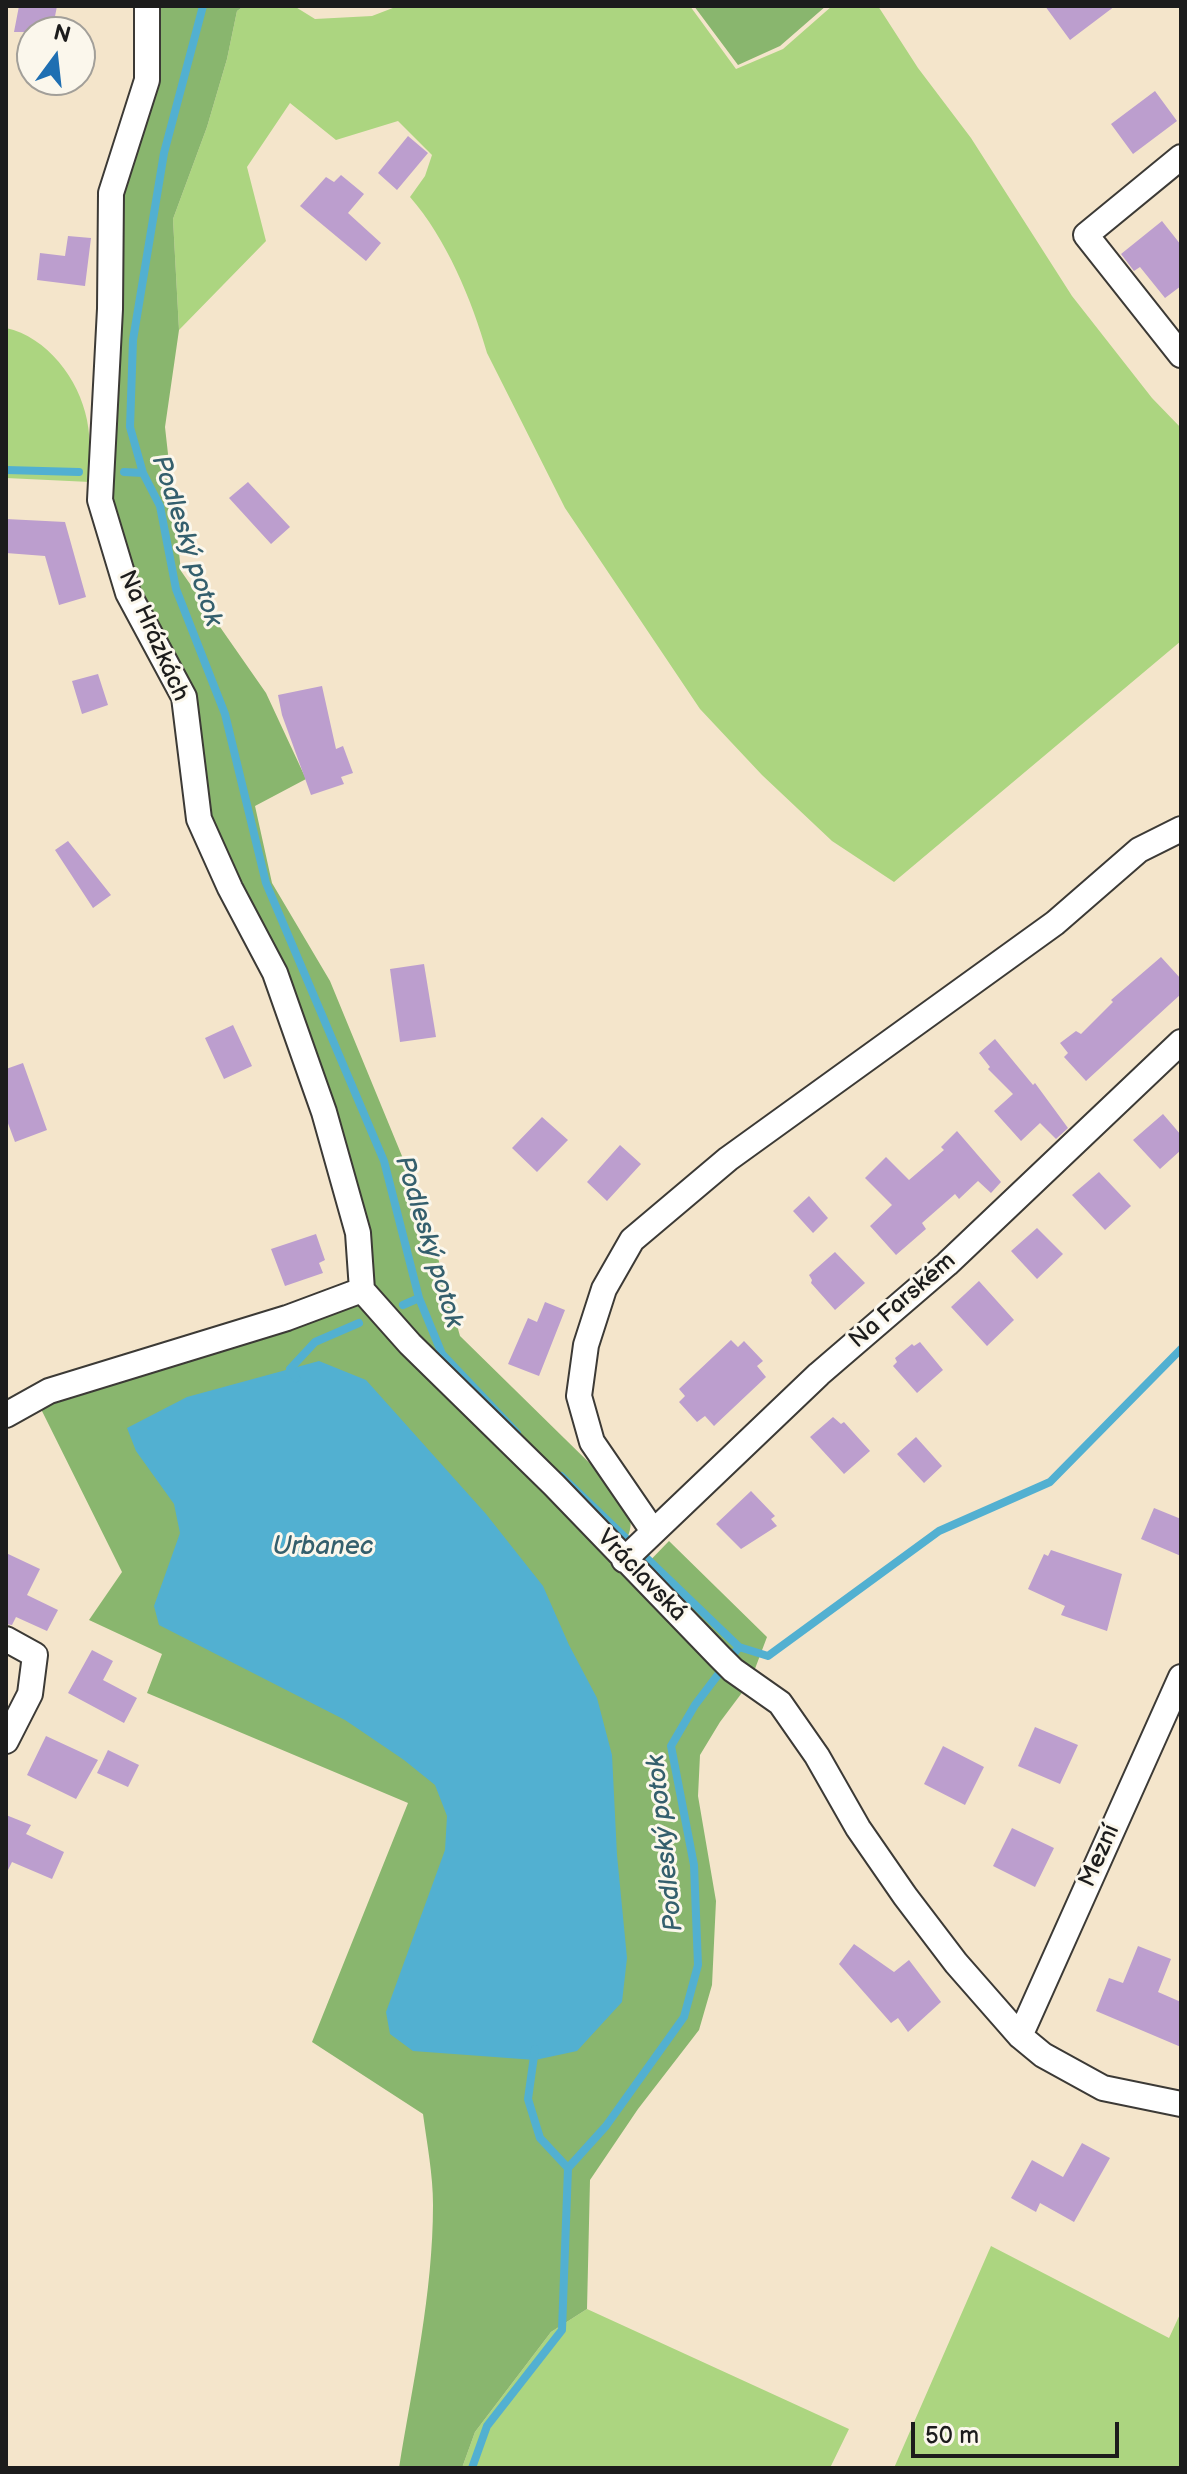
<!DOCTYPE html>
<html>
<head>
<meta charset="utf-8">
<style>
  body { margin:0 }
  #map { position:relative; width:1187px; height:2474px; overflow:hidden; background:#f4e5cb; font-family:"Balsamiq Sans",sans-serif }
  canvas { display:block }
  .frame { position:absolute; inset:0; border:8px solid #1c1c1c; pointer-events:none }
  .north { position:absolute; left:16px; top:16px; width:80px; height:80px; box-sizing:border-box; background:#fbf7ec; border:2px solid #a29f99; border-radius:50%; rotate:15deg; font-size:22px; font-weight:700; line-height:32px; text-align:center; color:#1c1c1c }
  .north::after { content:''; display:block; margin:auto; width:28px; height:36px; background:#1f6fb2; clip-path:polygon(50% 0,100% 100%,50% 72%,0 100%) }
  .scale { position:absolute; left:911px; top:2422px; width:208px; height:36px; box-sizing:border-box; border:4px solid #1c1c1c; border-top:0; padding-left:10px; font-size:24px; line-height:28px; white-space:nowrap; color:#1c1c1c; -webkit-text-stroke:6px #fbf7ec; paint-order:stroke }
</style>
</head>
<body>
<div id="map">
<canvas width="1187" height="2474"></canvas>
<div class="frame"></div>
<div class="north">N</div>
<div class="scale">50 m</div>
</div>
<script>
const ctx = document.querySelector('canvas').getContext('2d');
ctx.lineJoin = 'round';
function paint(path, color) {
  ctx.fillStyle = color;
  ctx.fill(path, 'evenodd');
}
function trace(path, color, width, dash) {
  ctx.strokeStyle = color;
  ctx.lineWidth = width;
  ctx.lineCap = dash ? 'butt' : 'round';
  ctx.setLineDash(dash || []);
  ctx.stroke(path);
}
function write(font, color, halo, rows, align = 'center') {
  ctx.font = font + ' "Balsamiq Sans",sans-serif';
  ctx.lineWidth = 6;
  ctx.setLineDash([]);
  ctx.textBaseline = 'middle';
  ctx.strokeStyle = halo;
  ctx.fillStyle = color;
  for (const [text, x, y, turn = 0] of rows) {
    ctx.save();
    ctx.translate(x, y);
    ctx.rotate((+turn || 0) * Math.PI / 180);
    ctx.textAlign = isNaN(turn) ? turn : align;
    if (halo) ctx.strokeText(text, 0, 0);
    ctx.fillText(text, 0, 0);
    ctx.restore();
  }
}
paint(new Path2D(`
  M244 6H294L315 19 372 16 398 6H690L736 69 783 49 832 6H878L918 68 971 138 1072 296 1152 398 1181 428V641L894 882 832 841 762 775 700 709 565 508 487 353C472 300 446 238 410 197L425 176 432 155 398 121 336 140 290 103 247 167 266 241 179 330 173 219 207 127 227 59 237 11Z
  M6 328C47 337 79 379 87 420 91 441 90 461 90 482L6 478Z
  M991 2246 1169 2338 1181 2312V2468H894Z
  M587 2309 849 2429 830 2468H462L475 2432 551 2332Z`), '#acd580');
paint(new Path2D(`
  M152 6H244L237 11 227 59 207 127 173 219 179 330 165 427 181 571 266 693 306 779 255 806 272 883 330 981 425 1212 460 1336 616 1489C631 1515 638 1524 620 1550L366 1286 362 1229 204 817 187 694 133 591 105 501 117 193Z
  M694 6H826L780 46 738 65Z
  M362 1290 638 1573 669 1541 767 1637 750 1682 720 1722 700 1755 698 1796 716 1901 712 1985 699 2030 638 2109 590 2180 587 2309 551 2332 475 2432 462 2468H399C413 2382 433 2293 433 2205 433 2175 427 2144 423 2114L312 2042 408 1803 147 1693 162 1654 89 1620 122 1572 36 1399Z`), '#89b66e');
paint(new Path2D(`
  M319 1361 366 1380 486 1514 543 1586 569 1645 597 1698 612 1755 617 1855 627 1958 622 2002 577 2051 535 2060 413 2051 390 2034 386 2012 445 1850 447 1816 435 1785 404 1760 345 1720 159 1625 154 1606 180 1533 174 1504 136 1451 127 1428 187 1397Z`), '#52b0d1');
trace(new Path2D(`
  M203 6 164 153 133 340 130 427 143 473 160 506 176 589 225 714 266 883 384 1161 419 1298 442 1354 517 1433
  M6 470 79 472
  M124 472 143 473
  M403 1305 419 1298
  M296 1378 290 1369 315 1342 359 1323
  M739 1647 768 1656 939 1531 1050 1482 1181 1349
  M535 2049 528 2099 540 2138 568 2168
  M472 2468 487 2426 562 2330 568 2168 606 2126 684 2017 698 1965 694 1865 671 1746 695 1705 739 1647 561 1476`), '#52b0d1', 8);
paint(new Path2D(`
  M19 6H57L52 32H14Z
  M1045 6H1115L1070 40Z
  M1155 91 1177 121 1133 154 1111 124Z
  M408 136 428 153 397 190 378 173Z
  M341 175 364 194 348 213 381 243 366 261 300 206 326 177 334 182Z
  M1162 221 1181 245V286L1165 298 1140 267 1134 271 1121 254Z
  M68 236 91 238 85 286 37 280 40 253 65 256Z
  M248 482 290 527 271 544 229 498Z
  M6 519 65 522 86 597 59 605 45 556 6 553Z
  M98 674 108 705 82 714 72 681Z
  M322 686 336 749 343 746 353 773 341 777 344 784 311 795 282 715 278 695Z
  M68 841 111 895 93 908 55 850Z
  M1161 957 1181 979V994L1086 1081 1064 1057 1068 1053 1060 1043 1076 1031 1081 1034 1113 1002 1111 1000Z
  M424 964 436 1037 400 1042 390 969Z
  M233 1025 252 1066 224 1079 205 1038Z
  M995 1039 1033 1085 1035 1083 1068 1128 1056 1139 1040 1123 1021 1141 994 1111 1013 1094 988 1069 990 1067 979 1053Z
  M23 1063 47 1130 15 1142 6 1118V1069Z
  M1163 1114 1181 1135V1150L1160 1169 1133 1140Z
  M542 1117 568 1140 537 1172 512 1148Z
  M957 1131 1001 1182 991 1193 978 1181 959 1199 955 1194 922 1223 926 1229 896 1255 870 1226 892 1205 865 1178 886 1157 909 1180 944 1150 941 1147Z
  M620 1145 641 1164 607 1201 587 1182Z
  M1099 1172 1131 1206 1105 1230 1072 1195Z
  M809 1196 828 1218 813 1233 793 1211Z
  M1037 1228 1063 1254 1037 1279 1011 1251Z
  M316 1234 325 1260 319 1263 323 1273 285 1286 271 1249Z
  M835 1252 865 1283 835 1310 811 1283 812 1280 809 1275Z
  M979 1281 1014 1320 987 1346 951 1307Z
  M545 1302 565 1310 539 1376 508 1364 528 1318 537 1322Z
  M731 1340 738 1347 744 1341 763 1361 757 1366 766 1377 714 1426 705 1416 697 1422 679 1402 685 1396 679 1389Z
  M920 1342 943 1370 917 1393 893 1366 897 1362 895 1358 912 1344 914 1346Z
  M833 1417 841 1424 844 1422 870 1451 844 1474 810 1437Z
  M916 1437 942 1466 924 1483 897 1454Z
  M751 1491 775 1516 771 1519 777 1526 741 1549 716 1524Z
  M1154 1508 1181 1519V1556L1141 1539Z
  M1051 1550 1122 1574 1107 1631 1061 1615 1065 1606 1028 1589 1044 1554 1048 1556Z
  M6 1553 40 1569 27 1595 58 1610 47 1631 16 1617 12 1625 6 1624Z
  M92 1650 113 1661 103 1680 137 1698 124 1723 68 1693Z
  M1035 1727 1078 1745 1060 1784 1018 1766Z
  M46 1736 98 1760 76 1799 27 1775Z
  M943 1746 984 1767 965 1805 924 1784Z
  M108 1750 139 1765 128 1787 97 1773Z
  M6 1815 31 1825 26 1834 64 1852 52 1879 12 1862 6 1874Z
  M1012 1828 1054 1848 1035 1887 993 1866Z
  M854 1944 894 1972 909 1960 941 2002 908 2032 898 2018 891 2023 839 1964Z
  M1138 1946 1171 1959 1158 1992 1181 2002V2047L1096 2011 1109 1978 1123 1983Z
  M1082 2143 1110 2158 1074 2222 1040 2203 1036 2212 1011 2198 1032 2160 1063 2177Z`), '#bc9ece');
const street = new Path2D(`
  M147 6V80L111 193 110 309 100 500 128 593 184 697 199 819 230 888 275 973 324 1112 358 1233 362 1290
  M1181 157 1086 235 1181 355
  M362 1290 410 1344 554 1485 719 1656 733 1670 780 1703 817 1756 858 1828 905 1896 956 1963 1020 2036 1043 2055 1103 2088 1181 2104
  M6 1415 49 1391 287 1318 362 1290
  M653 1531 592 1442 579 1396 586 1345 604 1289 632 1240 728 1159 1055 923 1139 850 1181 829
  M624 1560 819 1374 947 1264 1181 1042
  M6 1639 35 1655 30 1694 6 1741
  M1020 2036 1181 1677`);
trace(street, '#3c3a36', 28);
trace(street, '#fff', 24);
write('24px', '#1c1c1c', '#fbf7ec', [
  ["Na Hrázkách",153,636,66],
  ["Na Farském",903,1301,-41],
  ["Vráclavská",641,1576,46],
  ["Mezní",1100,1856,-66]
]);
write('italic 26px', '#345f6d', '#fbf7ec', [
  ["Podleský potok",186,541,72],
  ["Podleský potok",428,1242,73],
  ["Urbanec",323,1547],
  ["Podleský potok",666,1843,-96]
]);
</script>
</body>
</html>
